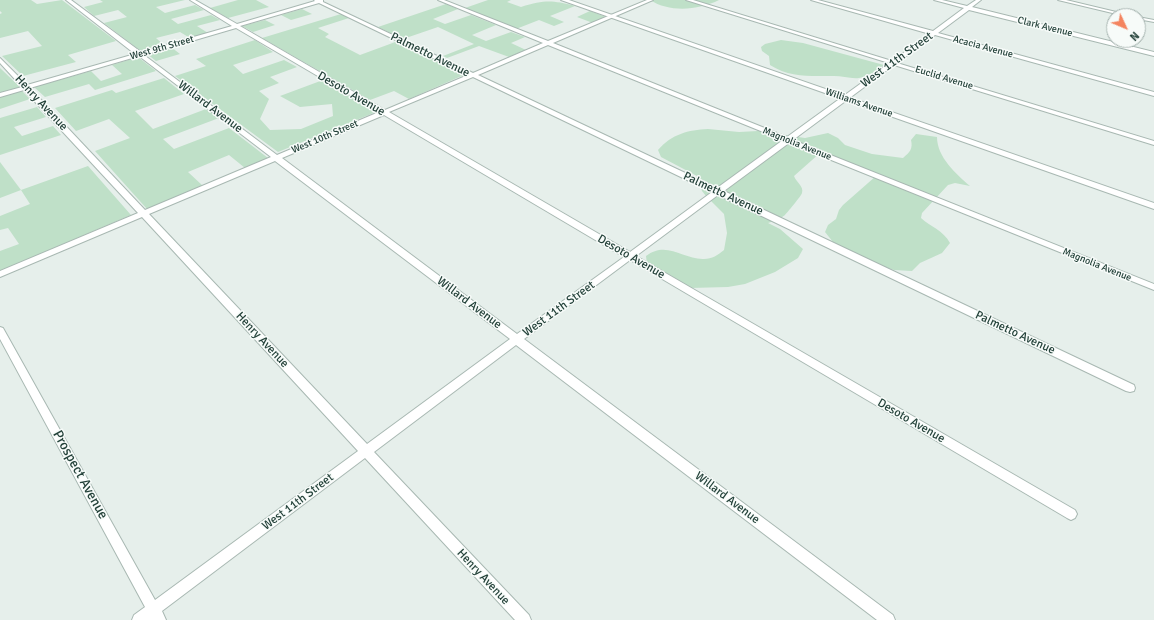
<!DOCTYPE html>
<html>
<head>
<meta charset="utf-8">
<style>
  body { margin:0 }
  #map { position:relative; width:1154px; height:620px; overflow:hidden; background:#e6efeb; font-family:Signika,sans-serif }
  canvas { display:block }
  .north { position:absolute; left:1106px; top:8px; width:40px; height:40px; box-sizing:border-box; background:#f7fbf9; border:1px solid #a3b1ad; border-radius:50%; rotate:134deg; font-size:11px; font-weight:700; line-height:16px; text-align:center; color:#24423a }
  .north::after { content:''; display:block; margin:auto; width:14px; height:18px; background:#f4845f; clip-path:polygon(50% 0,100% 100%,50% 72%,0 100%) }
</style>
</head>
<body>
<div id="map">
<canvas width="1154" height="620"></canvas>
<div class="north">N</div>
</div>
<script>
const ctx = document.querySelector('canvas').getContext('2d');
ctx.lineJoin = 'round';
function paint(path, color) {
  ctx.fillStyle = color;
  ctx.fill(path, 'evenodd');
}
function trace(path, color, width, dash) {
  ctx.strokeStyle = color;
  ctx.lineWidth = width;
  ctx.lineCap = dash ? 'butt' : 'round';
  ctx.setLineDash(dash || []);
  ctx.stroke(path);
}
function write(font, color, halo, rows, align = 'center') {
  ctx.font = font + ' Signika,sans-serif';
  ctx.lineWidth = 3;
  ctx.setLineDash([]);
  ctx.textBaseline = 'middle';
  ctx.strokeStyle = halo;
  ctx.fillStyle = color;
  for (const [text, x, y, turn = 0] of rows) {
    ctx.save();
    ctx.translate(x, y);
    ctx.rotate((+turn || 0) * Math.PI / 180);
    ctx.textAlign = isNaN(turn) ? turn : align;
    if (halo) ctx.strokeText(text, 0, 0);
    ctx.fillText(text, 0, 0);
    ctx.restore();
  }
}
paint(new Path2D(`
  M0 0H31L37 4 62 0 116 41 68 55 76 62 23 76 2 56 42 46 28 31 0 38V14L2 13 0 11Z
  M100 0H185L156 7 165 13 195 5 204 10 171 19 178 24 211 15 220 20 197 26 208 33 190 38 180 32 156 38 164 45 142 52 104 23 127 17 118 10 94 16 84 7 103 2Z
  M238 0H256L269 7 228 18 210 8Z
  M488 0H511L507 2 521 7C545 0 551 0 575 6L550 16 564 22 554 26 539 20 516 29 465 8Z
  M650 0H719C699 10 670 13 650 0Z
  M446 4 458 9 433 19 445 24 471 15 496 25 472 35 486 41 511 32 525 37 511 43 526 50 509 57 479 46 447 58 443 56 474 44 438 27 403 39 378 27Z
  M302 9 312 14 291 20 281 15Z
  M590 11 606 17 593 23 577 17Z
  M341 14 349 18 318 28 329 34 325 37 360 55 398 41 466 74 409 99 394 91 370 100 262 38Z
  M265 20 275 25 253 32 242 26Z
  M255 40 273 52 233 65 243 74 284 60 297 67 270 77 279 83 259 91 269 99 260 119 270 130 301 129 333 116 332 104 300 107 280 96 323 80 376 112 278 152 175 76 206 66 196 59Z
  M781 40 803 43 884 65C877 70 868 77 859 78 851 79 842 76 834 76 812 76 790 78 770 65L769 56 762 51 761 47 765 44Z
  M171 47 180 54 156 61 147 54Z
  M138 57 156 71 95 90 89 84 45 97 34 87 91 71 101 81 122 74 112 65Z
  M0 68 20 87 0 93Z
  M164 78 184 94 135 111 153 129 206 109 219 118 163 139 174 149 229 128 268 158 245 168 229 155 188 172 203 186 147 209 95 151 130 138 109 119 76 131 55 108 112 90 116 93Z
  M22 91 30 99 0 109V97Z
  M37 107 46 117 14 127 22 136 53 126 61 135 0 155V118Z
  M708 129 739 132 758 131 805 138 828 133 838 138 845 145 872 154 903 158C910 152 913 149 911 140L916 134 937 137C937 157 956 174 970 186L955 183 948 185 922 213 921 218C931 227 943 230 950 243L942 253 920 263 912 271 894 270 874 263 833 242 825 232 828 225 836 219 839 210 843 205 876 176 820 153 794 176C796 182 804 186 802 193 802 195 786 214 785 215 780 219 774 221 768 223L780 229 803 249 798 258 775 272 745 284 728 287 690 288 672 276 664 274 647 264 646 256C667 240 684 260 704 259 712 259 718 255 724 250L727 233 724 214 706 196 702 191 697 176 661 157 658 150C672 134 688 130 708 129Z
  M0 162 21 190 88 166 131 215 0 271V251L19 244 8 228 0 230V216L30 204 21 190 0 198Z`), '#bfe0c8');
const minor = new Path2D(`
  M66 0H71L141 52 232 26 190 0H195L237 24 315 1 314 0H323V2L473 73 543 43 438 0H444L548 41 647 0H653L553 43 787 137 889 63 686 0H693L892 61 930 34 811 0H818L933 31 964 8 934 0H942L967 6 976 0H981L972 7 1154 52V56L969 10 938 33 1154 92V96L935 35 897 63 1154 141V145L894 65 793 140 1154 284V290L789 143 724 191 1134 385 1135 388 1134 391 1130 392 1126 391 718 195 636 256 1075 510 1077 514 1075 518 1071 520 1067 518 630 260 524 339 893 615 895 620H877L516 345 374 452 529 615 531 620H515L365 458 162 611 166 620H132L134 615 145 607 0 339V327L3 328 155 600 358 451 142 217 0 277V271L138 213 24 90 0 97V93L22 87 0 63V58L27 85 135 54ZM319 3 468 75 385 110 240 26ZM236 28 379 112 277 155 144 55ZM548 45 783 140 717 188 478 75ZM139 56 271 157 145 210 30 88ZM473 77 712 192 630 252 389 112ZM384 115 624 257 517 334 282 158ZM275 161 510 339 367 444 149 214Z
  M1058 0H1066L1133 16H1125Z
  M1138 17 1154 20V22L1138 19Z`);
const tertiary = new Path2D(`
  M561 0H569L1154 203V209Z`);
trace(minor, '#a8b8b2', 2);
trace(tertiary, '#a8b8b2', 2);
paint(minor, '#fff');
paint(tertiary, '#fff');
write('10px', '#24423a', '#f7fbf9', [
  ["Clark Avenue",1045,27,14],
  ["Acacia Avenue",983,47,15],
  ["West 9th Street",162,48,-16],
  ["Euclid Avenue",944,78,17],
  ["Williams Avenue",859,103,19],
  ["West 10th Street",325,137,-23],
  ["Magnolia Avenue",797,144,22],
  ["Magnolia Avenue",1097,265,22]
]);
write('12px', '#24423a', '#f7fbf9', [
  ["Palmetto Avenue",430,55,26],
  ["West 11th Street",897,60,-36],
  ["Desoto Avenue",351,94,30],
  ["Henry Avenue",41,103,47],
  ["Willard Avenue",210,107,37],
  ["Palmetto Avenue",723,194,25],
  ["Desoto Avenue",631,257,30],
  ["Willard Avenue",469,303,37],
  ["West 11th Street",559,309,-36],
  ["Palmetto Avenue",1015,333,25],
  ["Henry Avenue",262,340,47],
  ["Desoto Avenue",911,421,30],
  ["Willard Avenue",727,498,37],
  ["West 11th Street",298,502,-37],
  ["Henry Avenue",483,577,47]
]);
write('14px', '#24423a', '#f7fbf9', [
  ["Prospect Avenue",80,475,61]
]);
</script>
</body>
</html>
